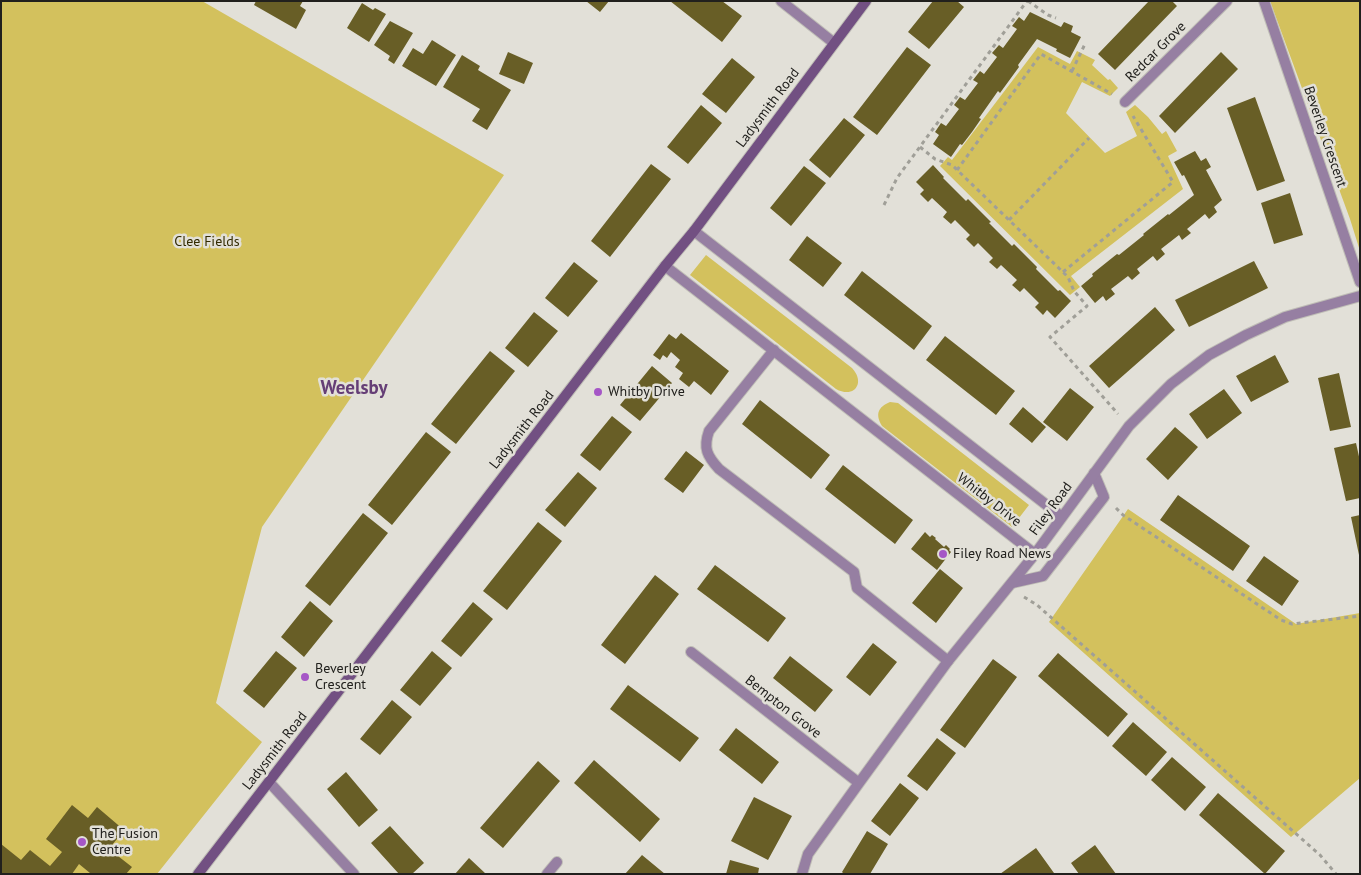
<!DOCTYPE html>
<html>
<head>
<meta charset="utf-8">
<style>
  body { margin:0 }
  #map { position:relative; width:1361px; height:875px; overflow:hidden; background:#e2e0d8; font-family:"PT Sans",sans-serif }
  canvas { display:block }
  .frame { position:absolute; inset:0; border:2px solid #21201d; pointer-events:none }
</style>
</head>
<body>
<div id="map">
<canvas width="1361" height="875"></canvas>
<div class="frame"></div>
</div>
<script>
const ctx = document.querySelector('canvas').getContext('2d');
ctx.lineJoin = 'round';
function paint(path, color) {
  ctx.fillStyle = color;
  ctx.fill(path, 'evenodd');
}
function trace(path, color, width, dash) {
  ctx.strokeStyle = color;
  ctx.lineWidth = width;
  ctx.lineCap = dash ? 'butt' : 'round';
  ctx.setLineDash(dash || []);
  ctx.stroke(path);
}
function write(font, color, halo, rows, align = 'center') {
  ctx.font = font + ' "PT Sans",sans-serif';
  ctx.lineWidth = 5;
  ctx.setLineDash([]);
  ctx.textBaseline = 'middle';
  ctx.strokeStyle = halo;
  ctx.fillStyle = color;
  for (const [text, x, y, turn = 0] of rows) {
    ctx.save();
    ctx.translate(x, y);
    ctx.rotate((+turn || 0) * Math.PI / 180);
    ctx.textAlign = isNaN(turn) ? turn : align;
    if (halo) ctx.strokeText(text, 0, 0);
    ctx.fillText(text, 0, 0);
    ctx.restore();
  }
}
paint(new Path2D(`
  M1 1H202L504 175 262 527 216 703 262 742 157 874H1Z
  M1270 1H1360V251L1350 219Z
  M1038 47 1070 64 1077 51 1095 60 1092 65 1108 80 1110 79 1118 88 1110 96 1082 82 1066 113 1105 153 1137 136 1126 112 1135 105 1148 117 1162 134 1166 131 1177 151 1168 156 1183 189 1071 276 1080 287 1070 295 940 166 948 157 952 160Z
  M706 255 852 368C866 383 854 399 836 389L690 275Z
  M890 402 898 403 1029 505 1012 527 882 426C875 414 878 407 890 402Z
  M1128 509 1296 624 1360 613V778L1291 837 1049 622Z`), '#d3c15d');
paint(new Path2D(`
  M256 1H303L300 6 306 10 296 29 254 5Z
  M586 1H609L600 12Z
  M670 1H722L742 16 722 42Z
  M933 1H957L964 7 929 49 908 32Z
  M1149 1H1172L1177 6 1115 70 1098 54Z
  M362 3 373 10 375 8 386 14 369 42 347 28Z
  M1030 12 1061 27 1064 22 1073 26 1071 32 1081 37 1070 58 1056 51 1057 49 1037 39 1018 65 1019 67 1000 93 998 91 979 118 981 119 972 132 962 145 960 144 951 157 933 144 939 135 935 132 941 123 946 126 959 109 954 105 960 97 965 100 978 83 973 80 980 71 984 74 997 57 992 53 999 45 1003 48 1017 29 1012 26 1019 17 1024 21Z
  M390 21 413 33 394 64 388 60 390 56 374 45Z
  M432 40 456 55 436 86 402 66 413 48 423 54Z
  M907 47 931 65 877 135 853 117Z
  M508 52 533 63 524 84 499 74Z
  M1221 52 1238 69 1175 133 1159 116Z
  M462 55 480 66 478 70 511 90 487 130 472 121 480 109 443 87Z
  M732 58 755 77 726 113 702 94Z
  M1255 97 1285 181 1257 191 1227 108Z
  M701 105 722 123 688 164 667 147Z
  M844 118 865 135 830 178 809 160Z
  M1195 151 1201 161 1206 158 1211 167 1206 170 1222 200 1214 207 1217 212 1209 219 1205 214 1187 229 1191 233 1182 240 1179 235 1161 249 1165 254 1157 261 1153 256 1137 269 1140 273 1132 280 1128 276 1111 289 1115 294 1106 301 1103 296 1095 303 1081 286 1093 276 1092 274 1117 254 1119 255 1144 235 1143 234 1168 214 1169 215 1194 195 1184 175 1182 176 1174 162Z
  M651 164 671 179 610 257 591 241Z
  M933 165 944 177 943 178 966 201 968 199 991 222 989 223 1012 246 1014 244 1037 267 1036 269 1058 291 1060 290 1071 301 1055 318 1047 310 1043 315 1035 307 1039 303 1024 288 1020 292 1012 285 1017 280 1001 265 997 269 989 262 993 258 978 243 974 247 966 239 970 235 955 220 951 224 943 217 947 212 932 198 928 202 920 194 924 190 916 182Z
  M804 166 826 183 791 226 770 208Z
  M1290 193 1303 235 1274 244 1261 203Z
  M807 236 842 263 823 287 789 260Z
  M1254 261 1268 288 1189 327 1175 300Z
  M574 262 598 281 568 317 545 298Z
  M862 271 932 326 914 350 844 295Z
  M1155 307 1175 330 1109 388 1089 366Z
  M534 312 558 331 528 367 505 348Z
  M681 333 729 371 711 395 694 381 689 387 679 379 683 373 675 367 680 360 671 352 667 358 663 355 660 360 653 355 669 334 676 339Z
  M945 336 1015 391 996 415 926 360Z
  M490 351 515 371 456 444 431 424Z
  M1275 355 1289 382 1251 402 1236 376Z
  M652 366 672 383 640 421 620 405Z
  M1339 373 1351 427 1330 431 1318 378Z
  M1070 388 1094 407 1067 441 1043 422Z
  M1224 389 1242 413 1207 439 1189 414Z
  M760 400 830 455 811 479 742 424Z
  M1023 407 1046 427 1032 443 1009 424Z
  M612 416 632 432 600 471 580 455Z
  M1175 427 1198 447 1168 480 1146 459Z
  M426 432 451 452 392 525 368 505Z
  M1356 443 1360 461V498L1346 501 1334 448Z
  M686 451 704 465 683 493 664 479Z
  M843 465 913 520 895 544 825 489Z
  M578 472 597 488 565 527 545 510Z
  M1178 495 1250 546 1233 571 1160 520Z
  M363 513 388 533 330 606 305 586Z
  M1360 515V555H1359L1351 517Z
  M538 522 562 541 507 610 483 591Z
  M925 532 930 537 932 535 936 538 935 539 944 547 946 545 950 549 949 550 951 552 937 570 911 549Z
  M1264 556 1299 581 1282 606 1246 581Z
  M715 565 786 618 768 642 697 589Z
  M940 569 963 588 936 623 912 603Z
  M655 575 679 594 625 664 601 645Z
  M310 601 333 621 304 657 281 637Z
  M473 602 493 619 461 657 441 641Z
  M873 643 897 662 870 696 846 677Z
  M276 651 297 668 264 708 243 691Z
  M432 651 452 668 420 706 400 690Z
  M1058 653 1128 714 1108 737 1038 676Z
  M790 656 833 690 815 712 773 678Z
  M993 659 1017 677 965 748 940 730Z
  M628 685 699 738 680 762 610 709Z
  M392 700 412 717 380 755 360 739Z
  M1133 722 1167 752 1146 776 1112 746Z
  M736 728 779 762 762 784 719 750Z
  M937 738 956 753 927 791 907 776Z
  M1172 757 1206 787 1185 811 1151 780Z
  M594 760 660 819 640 842 574 783Z
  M538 761 560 781 503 848 480 828Z
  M346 772 378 810 359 827 327 789Z
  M900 783 919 798 890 836 871 821Z
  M1218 793 1285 851 1265 874 1199 815Z
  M754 797 792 816 768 860 731 841Z
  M72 805 88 818 97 807 124 830 109 849 132 867 126 874H89L90 873 79 864 72 874H1V844L21 860 30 850 50 866 62 852 46 839Z
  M390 826 424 863 412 874H399L371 843Z
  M867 831 888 844 870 874H844L842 872Z
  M1095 845 1108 863 1116 874H1079L1071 863Z
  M1036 848 1054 873 1052 874H1000Z
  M642 855 665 874H625Z
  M469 858 486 874H455Z
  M730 860 759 868 758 874H726Z`), '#685e26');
const lane = new Path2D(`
  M774 350 709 431C703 448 707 456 719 469L854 572 857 588 948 661
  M1012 583 1043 576 1104 497 1094 473`);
const street = new Path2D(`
  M781 1 834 43
  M1264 1 1360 282
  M1125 102 1227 1
  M694 231 1062 517
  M665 266 1035 554
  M691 652 859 783
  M269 782 354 874
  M547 874 557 862
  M802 874 808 854 859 783 948 661 1035 554 1129 426 1171 384 1209 355 1246 335 1285 317 1360 296`);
const secondary = new Path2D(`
  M198 874 665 266 694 231 866 1`);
trace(lane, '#bfbdb6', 12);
trace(street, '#bfbdb6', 12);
trace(secondary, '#bfbdb6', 12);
trace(new Path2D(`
  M1028 1 1048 15 1056 18
  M1072 71 1085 44
  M920 147 935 159 952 165 1068 277 1074 291 1087 306 1050 337 1118 414
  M957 170 1041 54 1112 94
  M884 205 897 178 1027 1
  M1009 220 1089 138
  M1063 272 1173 182 1133 116
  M1116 508 1123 515 1281 620 1292 624 1360 616
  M1024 597 1037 605 1320 855 1336 874`), '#a09f98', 3, [4, 4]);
trace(lane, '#967fa2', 10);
trace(street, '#967fa2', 10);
trace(secondary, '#725082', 10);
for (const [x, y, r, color] of [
  [598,392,5,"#a556c6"],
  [943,554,5,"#a556c6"],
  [305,677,5,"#a556c6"],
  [82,842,5,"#a556c6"]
]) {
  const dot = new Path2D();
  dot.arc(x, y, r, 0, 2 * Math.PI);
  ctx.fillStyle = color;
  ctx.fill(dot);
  trace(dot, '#e2e0d8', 2);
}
write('14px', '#21201d', '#e2e0d8', [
  ["Redcar Grove",1156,52,-45],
  ["Ladysmith Road",768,108,-53],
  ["Beverley Crescent",1325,137,71],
  ["Ladysmith Road",522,430,-52],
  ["Whitby Drive",989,500,38],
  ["Filey Road",1051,509,-54],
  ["Bempton Grove",783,707,38],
  ["Ladysmith Road",275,751,-52]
]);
write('14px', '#332b00', '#e2e0d8', [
  ["Clee Fields",207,242]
]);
write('14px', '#21201d', '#e2e0d8', [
  ["Whitby Drive",608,392],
  ["Filey Road News",953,554],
  ["Beverley",315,669],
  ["Crescent",315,685],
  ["The Fusion",92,834],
  ["Centre",92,850]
], 'left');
write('bold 19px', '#653e76', '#e2e0d8', [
  ["Weelsby",354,389]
]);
</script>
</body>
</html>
